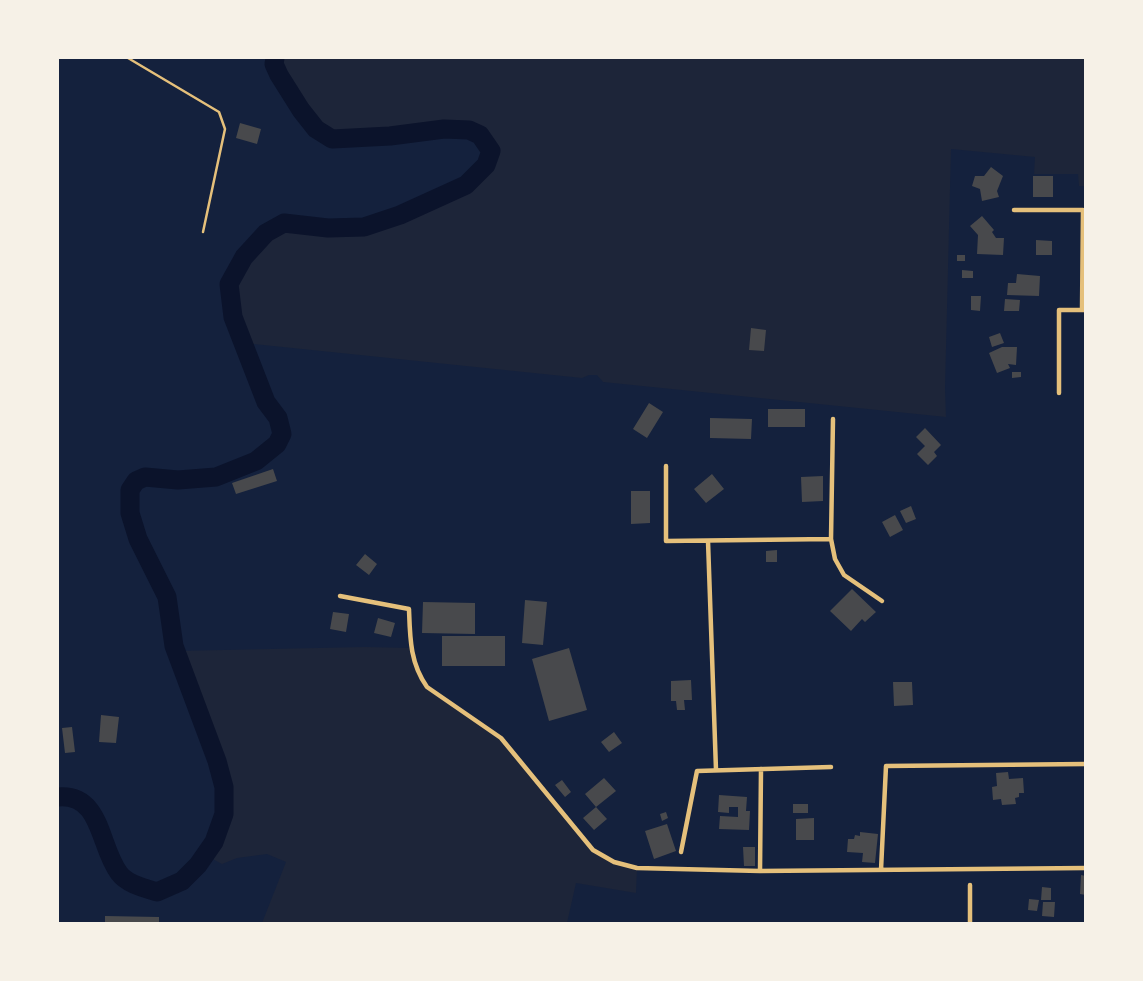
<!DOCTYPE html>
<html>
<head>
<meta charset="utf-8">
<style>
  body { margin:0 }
  #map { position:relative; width:1143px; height:981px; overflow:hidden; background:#14213d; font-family:"Varela Round",sans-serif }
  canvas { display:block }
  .frame { position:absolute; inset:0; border:59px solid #f6f1e7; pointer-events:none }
</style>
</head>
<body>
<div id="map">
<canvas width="1143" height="981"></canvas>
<div class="frame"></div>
</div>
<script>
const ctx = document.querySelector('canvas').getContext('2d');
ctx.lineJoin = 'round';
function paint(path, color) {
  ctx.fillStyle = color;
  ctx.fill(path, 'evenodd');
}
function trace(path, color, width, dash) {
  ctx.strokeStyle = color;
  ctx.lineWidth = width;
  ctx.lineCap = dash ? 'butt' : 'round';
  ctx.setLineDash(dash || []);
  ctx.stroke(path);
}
paint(new Path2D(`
  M275 58H1085V186H1079L1078 174H1034L1035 157 951 149 945 388 946 417 603 382 597 375H589L582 378 244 343 233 317 229 284 244 257 266 233 284 223 328 228 363 227 400 215 466 185 486 165 491 151 480 135 469 130 444 129 390 136 332 139 316 129 301 110 279 75 274 64Z
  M365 647 410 648 427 687 501 738 593 850 614 862 637 868 636 893 576 883 567 923H262L286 862 267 854 237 858 222 864 205 855 214 842 224 814V787L217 761 176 651Z`), '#1d2539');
trace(new Path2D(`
  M58 797C102 793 99 847 119 873 127 884 144 888 157 892L182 881 198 865 214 842 224 814V787L217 761 174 646 167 597 138 539 130 513V490L136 481 145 477 178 480 216 477 256 461 277 444 282 434 278 418 266 402 233 317 229 284 244 257 266 233 284 223 328 228 364 227 400 215 466 185 486 165 491 151 480 135 469 130 444 129 390 136 332 139 316 129 301 110 279 75 274 64 275 58`), '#0b132b', 19);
paint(new Path2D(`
  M240 123 261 129 257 144 236 138Z
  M991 167 1003 176 997 191 999 197 982 201 980 189 972 186 975 176H984Z
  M1033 176H1053V197H1033Z
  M982 216 994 230 992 232 996 238H1004L1003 255 977 254 978 235 970 226Z
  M1036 240 1052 241V255H1036Z
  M957 255H965V261H957Z
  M962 270 973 271V278H962Z
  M1017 274 1040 276 1039 296 1007 295 1008 283H1016Z
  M971 296H981L980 311 971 310Z
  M1005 299 1020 300 1019 311H1004Z
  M751 328 766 330 764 351 749 350Z
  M1000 333 1004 343 992 347 989 337Z
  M1002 347H1017L1016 365 1008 364 1010 368 997 373 989 353Z
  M1012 372H1021V377L1012 378Z
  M649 403 663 412 647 438 633 429Z
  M768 409H805V427H768Z
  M710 418 752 419 751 439 710 438Z
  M925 428 941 445 934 452 937 456 928 465 917 454 925 446 916 437Z
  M273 469 277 481 236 494 232 483Z
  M712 474 724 489 706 503 694 489Z
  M823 476V501L802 502 801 477Z
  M631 491H650V523L631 524Z
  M911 506 916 519 906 523 900 511Z
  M895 515 903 530 890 537 882 522Z
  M777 550V562H766V551Z
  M365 554 377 564 369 575 356 565Z
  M852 589 876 612 865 622 862 619 851 631 830 611Z
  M525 600 547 602 543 645 522 643Z
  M423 602 475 603V634L422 633Z
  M333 612 349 614 346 632 330 629Z
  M378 618 395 623 391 637 374 633Z
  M442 636H505V666H442Z
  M569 648 587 710 549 721 532 659Z
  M691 680 692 700H684L685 710H677L676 701H671V681Z
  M893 682H912L913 705 894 706Z
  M101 715 119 717 116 743 99 742Z
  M72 727 75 752 65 753 62 728Z
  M614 732 622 743 609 752 601 742Z
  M1008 772 1009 779 1023 778 1024 793H1019V797L1015 798 1016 804 1002 805 1001 799 993 800 992 787 997 786 996 773Z
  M604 778 616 791 596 807 607 819 594 830 583 818 596 807 585 794Z
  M562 780 571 792 565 797 555 785Z
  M719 795 747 797 746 811H750L749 830 719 829 720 816 738 817V807H729V813L718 812Z
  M793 804H808V813H793Z
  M666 812 668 818 662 821 660 814Z
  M814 818V840H796V819Z
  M667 824 676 851 654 859 645 831Z
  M860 832 878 834 875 863 862 862 863 853 847 852 848 839H854L855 835 860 836Z
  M743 847H755V866H744Z
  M1081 875 1086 876V895L1080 894Z
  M1042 887 1051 888V900H1041Z
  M1029 899 1039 900 1037 911 1028 910Z
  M1043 902H1055L1054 917 1042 916Z
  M105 916 159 917V924H105Z`), '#48494c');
trace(new Path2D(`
  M128 58 219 112 225 129 203 232`), '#e5c07b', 2.5);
trace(new Path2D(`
  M1014 210H1083L1082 310H1086
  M1059 393V310H1082
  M833 419 831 539 835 559 844 575 882 601
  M666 466V541L831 539
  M708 541 716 770
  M340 596 409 609C410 638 410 663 427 687L501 738 593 850 614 862 637 868 760 871 1086 868
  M681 852 697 771 831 767
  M881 870 886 766 1086 764
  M760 871 761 769
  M970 924V885`), '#e5c07b', 4.5);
</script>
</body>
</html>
